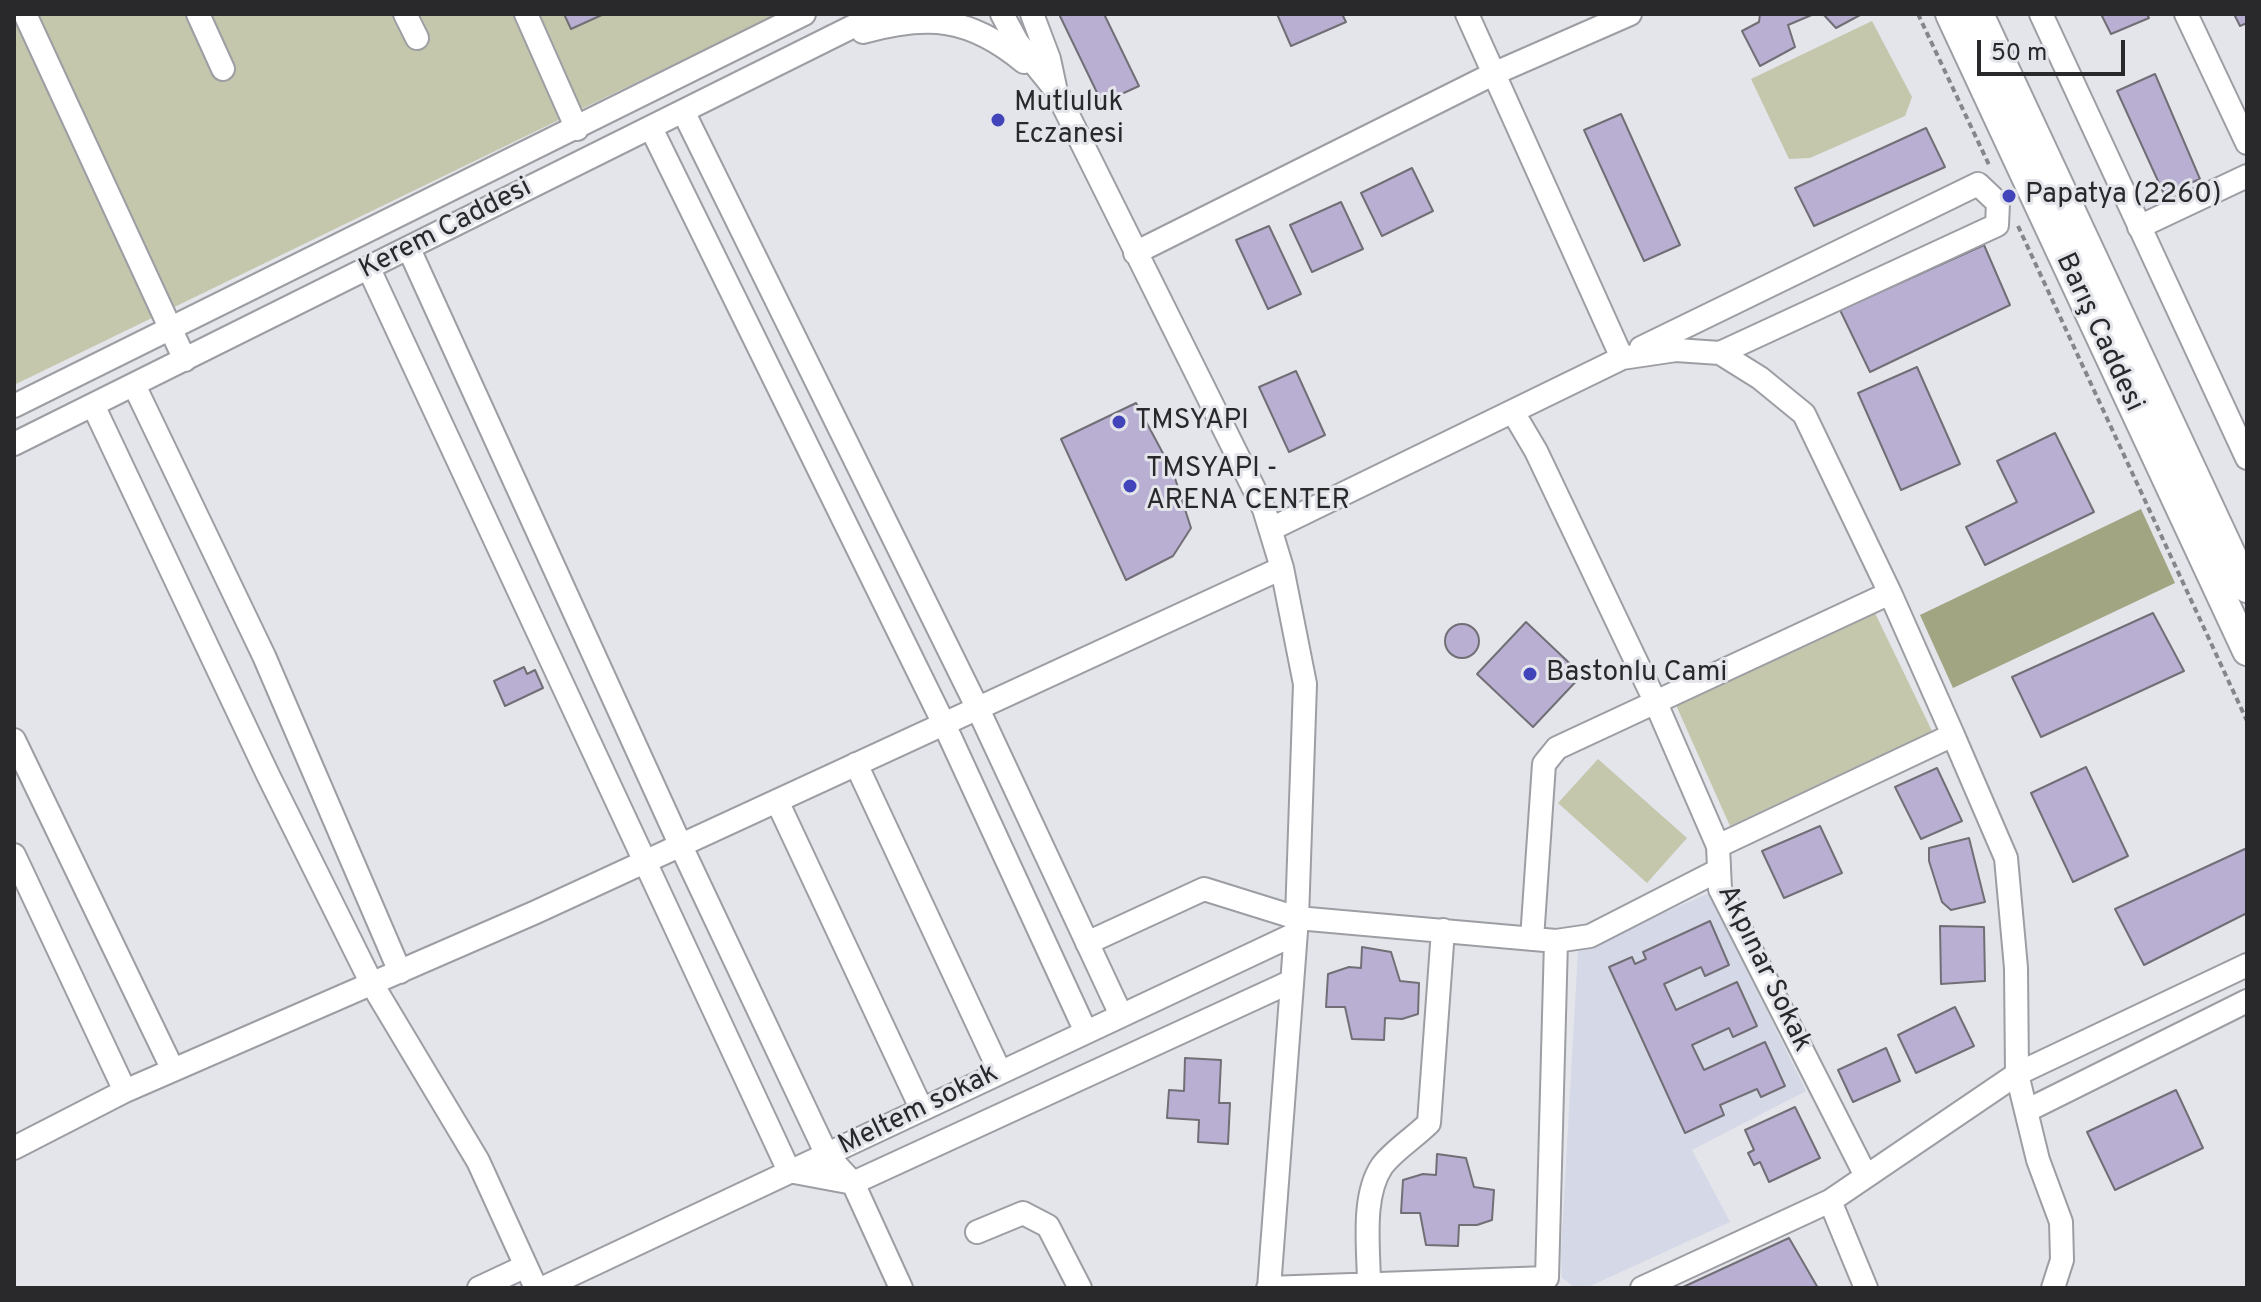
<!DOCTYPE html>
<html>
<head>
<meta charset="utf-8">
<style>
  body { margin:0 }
  #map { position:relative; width:2261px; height:1302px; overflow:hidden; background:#e3e5eb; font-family:Overpass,sans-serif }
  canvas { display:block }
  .frame { position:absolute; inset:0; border:16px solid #29292c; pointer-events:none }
  .scale { position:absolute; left:1977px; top:40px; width:148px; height:36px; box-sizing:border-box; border:4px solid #29292c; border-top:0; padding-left:10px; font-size:24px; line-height:28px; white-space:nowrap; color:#29292c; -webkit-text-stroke:6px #e3e5eb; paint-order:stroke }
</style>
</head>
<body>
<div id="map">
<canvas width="2261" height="1302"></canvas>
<div class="frame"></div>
<div class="scale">50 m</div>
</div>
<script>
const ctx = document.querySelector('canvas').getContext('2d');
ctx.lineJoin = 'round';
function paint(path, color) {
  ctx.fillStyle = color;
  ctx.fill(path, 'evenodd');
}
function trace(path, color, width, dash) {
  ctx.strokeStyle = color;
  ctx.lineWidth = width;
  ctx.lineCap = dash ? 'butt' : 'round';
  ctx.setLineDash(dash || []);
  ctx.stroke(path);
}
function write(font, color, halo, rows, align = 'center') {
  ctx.font = font + ' Overpass,sans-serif';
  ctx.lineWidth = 6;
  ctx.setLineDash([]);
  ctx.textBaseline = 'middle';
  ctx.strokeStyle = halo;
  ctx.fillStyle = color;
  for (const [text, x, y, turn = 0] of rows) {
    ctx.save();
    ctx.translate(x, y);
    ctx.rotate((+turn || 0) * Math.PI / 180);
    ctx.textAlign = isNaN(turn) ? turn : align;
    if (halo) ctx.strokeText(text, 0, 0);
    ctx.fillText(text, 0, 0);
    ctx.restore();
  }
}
paint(new Path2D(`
  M1709 893 1806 1091 1692 1150 1730 1222 1586 1288H1576L1562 1278 1561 1251 1578 951Z`), '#d5d8e6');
paint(new Path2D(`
  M14 14H777L14 385Z
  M1872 21 1912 97 1905 116 1810 158 1789 159 1751 79Z
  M1874 611 1932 731 1730 826 1676 705Z
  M1598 759 1687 838 1647 883 1558 803Z`), '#c4c7ab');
paint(new Path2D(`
  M2141 509 2175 583 1953 688 1920 615Z`), '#a1a581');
const building = new Path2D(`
  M564 14H604L571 29Z
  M1059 14H1104L1139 86 1102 103Z
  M1277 14H1342L1346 22 1291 46Z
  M1760 14H1814L1788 25 1795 47 1760 66 1742 31 1759 22Z
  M1823 14H1862L1836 28Z
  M2101 14H2147L2149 18 2111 34Z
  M2234 14H2247V23L2240 26Z
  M2155 74 2200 179 2164 194 2117 91Z
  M1621 114 1680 245 1644 261 1584 130Z
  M1926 128 1945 167 1814 226 1795 188Z
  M1412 168 1433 211 1382 236 1361 193Z
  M1341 202 1363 249 1312 272 1290 225Z
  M1269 226 1301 294 1268 309 1236 240Z
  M1984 245 2010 305 1870 372 1840 310Z
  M1917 367 1960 464 1901 490 1858 393Z
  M1296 371 1325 435 1289 452 1259 387Z
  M1136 403 1173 472 1191 528 1173 556 1126 580 1061 439Z
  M2055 433 2094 512 1985 565 1966 527 2017 502 1997 461Z
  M2153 613 2184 671 2041 737 2012 677Z
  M1526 622 1582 675 1533 727 1477 674Z
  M1445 641a17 17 0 1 1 34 0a17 17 0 1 1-34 0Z
  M524 667 527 674 535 670 543 688 505 706 494 681Z
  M2086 767 2128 856 2073 882 2031 793Z
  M1937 768 1962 821 1921 839 1895 787Z
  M1820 826 1842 873 1784 898 1762 851Z
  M1969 838 1985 902 1951 910 1942 902 1929 861V848Z
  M2247 848V913L2144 965 2115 909Z
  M1710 921 1729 965 1705 976 1701 967 1664 984 1676 1010 1737 982 1757 1026 1733 1037 1729 1028 1692 1045 1704 1070 1765 1042 1785 1086 1761 1097 1757 1089 1720 1105 1724 1115 1685 1133 1609 967 1632 957 1635 964 1646 959 1643 952Z
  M1940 926 1984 927 1985 981 1941 984Z
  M1362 947 1391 952 1400 981 1419 983 1418 1014 1402 1019 1385 1018 1384 1040 1352 1039 1345 1007H1326L1328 974 1349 967 1361 968Z
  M1955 1007 1974 1046 1916 1073 1898 1035Z
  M1886 1048 1900 1081 1853 1102 1838 1070Z
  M1185 1058 1221 1060 1219 1103H1230L1228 1144 1198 1142 1199 1120 1167 1118 1169 1090 1184 1091Z
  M2176 1090 2203 1148 2115 1190 2087 1132Z
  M1795 1107 1820 1158 1769 1182 1760 1162 1754 1165 1748 1153 1754 1150 1745 1130Z
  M1437 1154 1466 1158 1474 1187 1494 1190 1492 1220 1477 1225H1459L1458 1246 1426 1245 1420 1213H1401L1403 1180 1423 1174 1436 1175Z
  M1789 1238 1818 1288H1681Z`);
paint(building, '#b9afd3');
trace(building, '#716f75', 2);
const minor = new Path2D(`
  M25 14 185 360
  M198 14 223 69
  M405 14 417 38
  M526 14 577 129
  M1002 14 1017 42 1055 89 1264 509 1282 568 1305 684 1297 918 1269 1288
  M1032 14 1049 59 1055 87
  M2041 14 2247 458
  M2186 14 2247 143
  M863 32C928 14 970 17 1024 62
  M683 111 978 709 1121 1015
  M651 128 944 724 1086 1032
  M2139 227 2247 176
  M409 249 680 844 827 1155 853 1183 1290 982
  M1135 253 1493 74 1630 14
  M369 269 789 1171 853 1183 901 1288
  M1641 348 1978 184 1998 203 1997 225 1720 353
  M1622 358 1676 350 1720 353 1760 378 1804 414 1890 593 1953 735 1718 846
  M134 385 264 656 400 972
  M93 405 268 775 372 984 478 1161 536 1288
  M14 406 804 14
  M1513 412 1536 451 1655 701 1718 846 1720 889 1866 1176
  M14 444 878 14
  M1271 529 1622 358 1467 14
  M1953 735 2006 858 2016 968 2017 1074 2038 1160 2061 1222 2062 1260 2053 1288
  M14 740 173 1070
  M856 764 1000 1072
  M777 801 921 1108
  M14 855 125 1091
  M1532 939 1544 764 1557 748 1890 593
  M1556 941 1590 936 1717 871
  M1087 943 1204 889 1297 918 1556 941 1547 1278 1268 1288
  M2026 1111 2247 1001
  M14 1148 125 1091 536 912 1282 568
  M1830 1201 1866 1288
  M977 1232 1023 1213 1048 1226 1080 1288
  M1369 1286C1369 1250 1361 1197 1382 1166 1393 1151 1415 1137 1429 1123L1443 930
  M479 1288 526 1266
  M543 1288 1295 934
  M1642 1288 1830 1201 2017 1074 2247 965`);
const major = new Path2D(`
  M1950 14 2247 651
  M1979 14 2247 588`);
trace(minor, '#9c9ea4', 26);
trace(major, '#9c9ea4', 32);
trace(new Path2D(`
  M1918 14 1990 167
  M2018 226 2247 721`), '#85868a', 4, [6, 4]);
trace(minor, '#fff', 22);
trace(major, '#fff', 28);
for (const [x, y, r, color] of [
  [998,120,8,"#4245ba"],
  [2009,196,8,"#4245ba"],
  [1119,422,8,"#4245ba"],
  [1130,486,8,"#4245ba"],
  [1530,674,8,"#4245ba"]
]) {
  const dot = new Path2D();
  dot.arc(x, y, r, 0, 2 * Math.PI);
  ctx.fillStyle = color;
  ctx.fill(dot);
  trace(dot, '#e3e5eb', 3);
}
write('28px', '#29292c', '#e3e5eb', [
  ["Mutluluk",1014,104],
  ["Eczanesi",1014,136],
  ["Papatya (2260)",2025,196],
  ["TMSYAPI",1135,422],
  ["TMSYAPI -",1146,470],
  ["ARENA CENTER",1146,502],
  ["Bastonlu Cami",1546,674]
], 'left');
write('28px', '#29292c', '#e3e5eb', [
  ["Kerem Caddesi",446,230,-27],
  ["Barış Caddesi",2098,333,65],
  ["Akpınar Sokak",1763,969,64],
  ["Meltem sokak",919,1111,-26]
]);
</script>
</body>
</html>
